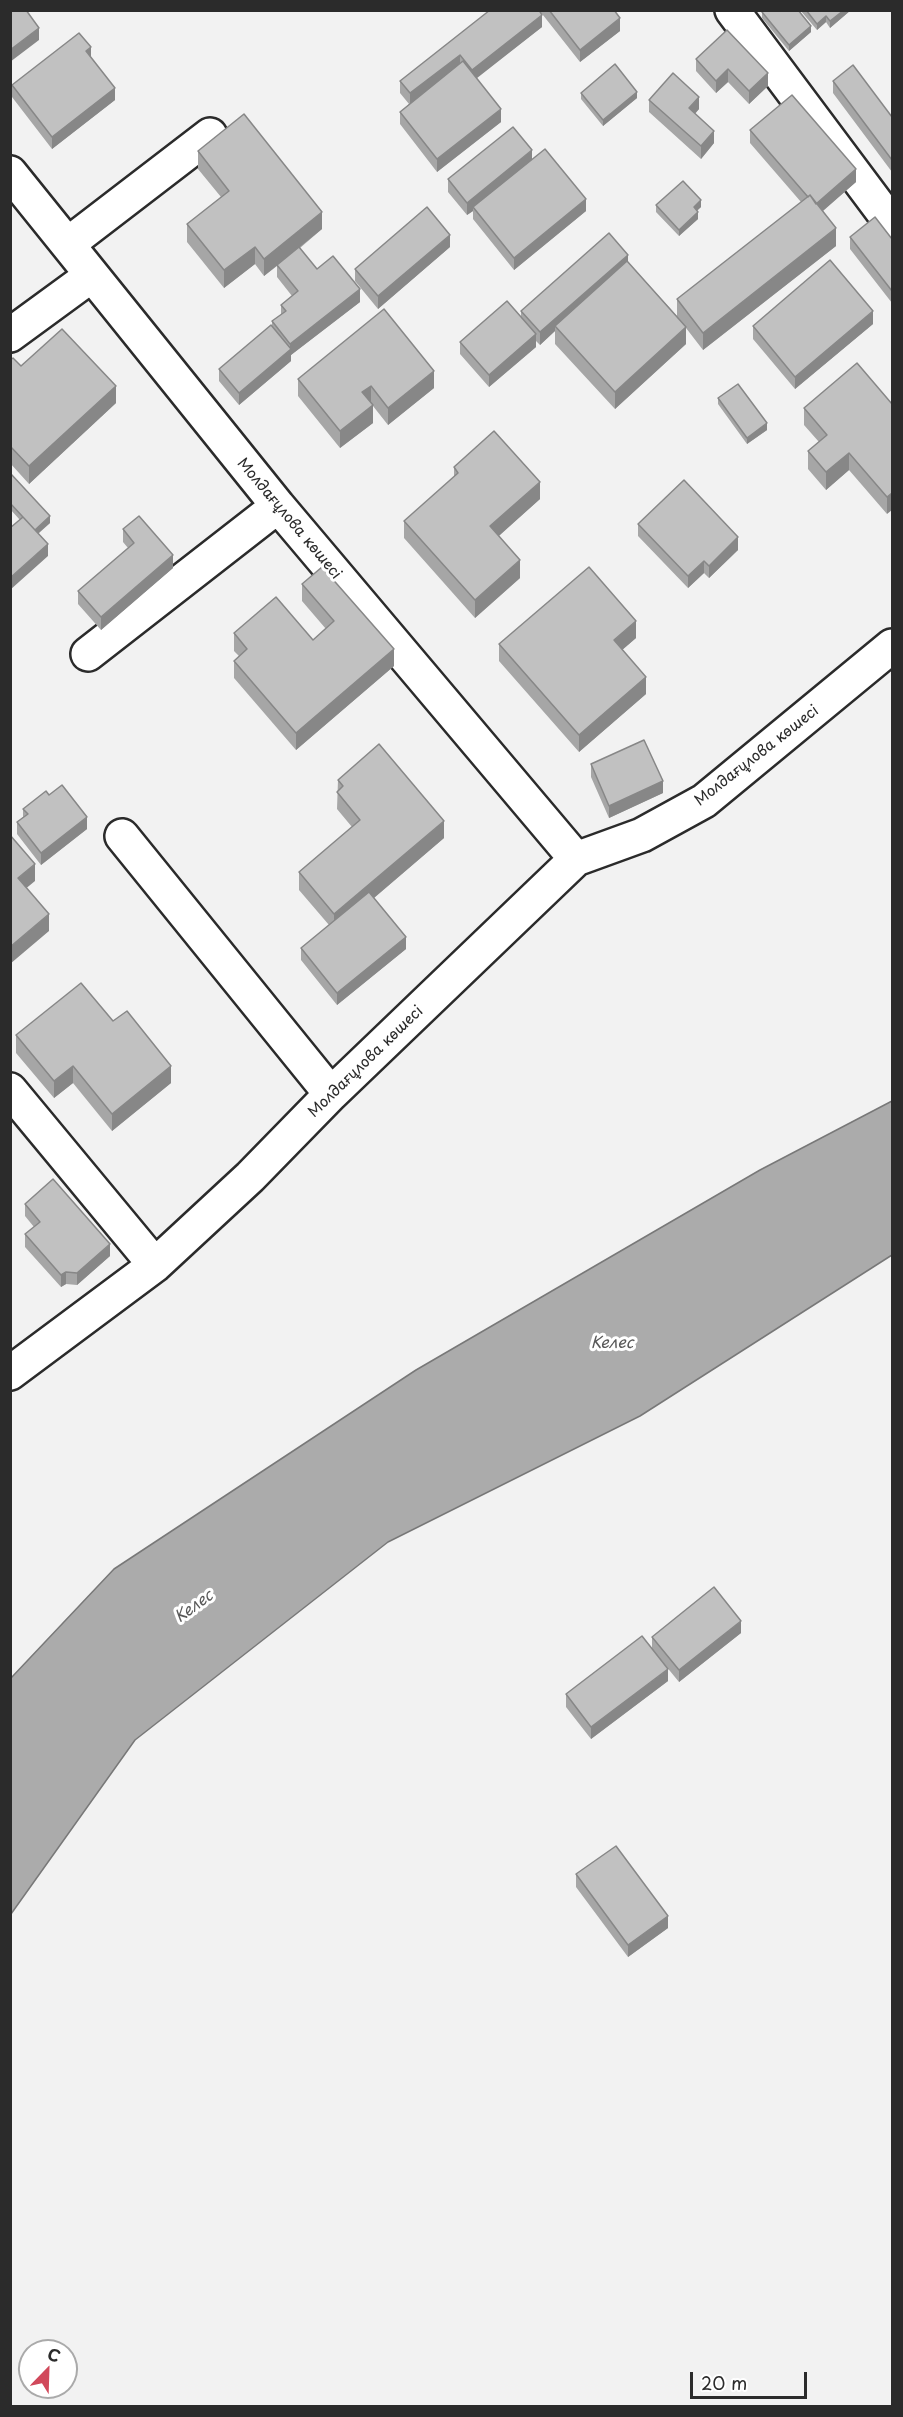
<!DOCTYPE html>
<html>
<head>
<meta charset="utf-8">
<style>
  body { margin:0 }
  #map { position:relative; width:903px; height:2417px; overflow:hidden; background:#f2f2f2; font-family:"Playpen Sans",sans-serif }
  canvas { display:block }
  .frame { position:absolute; inset:0; border:12px solid #2b2b2b; pointer-events:none }
  .north { position:absolute; left:18px; top:2339px; width:60px; height:60px; box-sizing:border-box; background:#fff; border:2px solid #aaa; border-radius:50%; rotate:23deg; font-size:16px; font-weight:700; line-height:24px; text-align:center; color:#2b2b2b }
  .north::after { content:''; display:block; margin:auto; width:21px; height:27px; background:#d1495b; clip-path:polygon(50% 0,100% 100%,50% 72%,0 100%) }
  .scale { position:absolute; left:690px; top:2372px; width:117px; height:27px; box-sizing:border-box; border:3px solid #2b2b2b; border-top:0; padding-left:8px; font-size:18px; line-height:21px; white-space:nowrap; color:#2b2b2b; -webkit-text-stroke:4px #fff; paint-order:stroke }
</style>
</head>
<body>
<div id="map">
<canvas width="903" height="2417"></canvas>
<div class="frame"></div>
<div class="north">С</div>
<div class="scale">20 m</div>
</div>
<script>
const ctx = document.querySelector('canvas').getContext('2d');
ctx.lineJoin = 'round';
function paint(path, color) {
  ctx.fillStyle = color;
  ctx.fill(path, 'evenodd');
}
function trace(path, color, width, dash) {
  ctx.strokeStyle = color;
  ctx.lineWidth = width;
  ctx.lineCap = dash ? 'butt' : 'round';
  ctx.setLineDash(dash || []);
  ctx.stroke(path);
}
function write(font, color, halo, rows, align = 'center') {
  ctx.font = font + ' "Playpen Sans",sans-serif';
  ctx.lineWidth = 6;
  ctx.setLineDash([]);
  ctx.textBaseline = 'middle';
  ctx.strokeStyle = halo;
  ctx.fillStyle = color;
  for (const [text, x, y, turn = 0] of rows) {
    ctx.save();
    ctx.translate(x, y);
    ctx.rotate((+turn || 0) * Math.PI / 180);
    ctx.textAlign = isNaN(turn) ? turn : align;
    if (halo) ctx.strokeText(text, 0, 0);
    ctx.fillText(text, 0, 0);
    ctx.restore();
  }
}
const water = new Path2D(`
  M892 1101V1255L640 1416 388 1542 135 1740 11 1914V1678L114 1569 416 1370 760 1170Z`);
paint(water, '#ababab');
trace(water, '#787878', 1.5);
const street = new Path2D(`
  M732 10 892 224
  M10 173 278 506 576 859
  M68 244 210 135
  M10 335 92 275
  M88 654 278 506
  M122 836 331 1094
  M10 1090 155 1265
  M10 1373 155 1265 250 1177 331 1094 576 859 642 835 704 801 892 646`);
trace(street, '#2b2b2b', 38);
trace(street, '#fff', 33);
paint(new Path2D(`
  M490 10 542 27 476 78 501 122 437 172 400 124V112L409 104 400 93V81Z
  M539 10H614L620 31 580 62Z
  M800 10H851L830 28 826 22 817 30Z
  M762 12 811 32 789 51 762 18Z
  M91 57 115 100 52 149 12 97V85Z
  M696 59 768 73V86L749 104 728 82 716 93 696 71Z
  M833 81 892 117V172L833 93Z
  M581 93 637 98 603 126 581 99Z
  M649 100 699 109 695 114 714 143 701 159 649 112Z
  M750 130 856 182 822 211 836 246 703 350 686 328V344L615 409 555 344V331L540 345 536 341V347L489 387 460 354V342L521 316V311L628 262 677 316V299L801 202 750 143Z
  M198 151 322 229 300 248 317 269 360 302 291 355V361L239 405 219 381V369L272 327V321L281 315V305L292 296 277 277V266L264 276 255 264 224 288 187 242V224L221 197 198 169Z
  M532 159 586 211 514 270 473 219V211L467 215 448 192V179Z
  M656 205 701 207 697 211 698 219 679 236 656 212Z
  M850 237 892 239V303L850 249Z
  M450 247 378 309 355 281V269Z
  M873 324 795 389 753 339V326Z
  M10 360 21 366 116 403 29 484 10 463Z
  M298 379 434 388 388 425 373 406V423L340 448 298 396Z
  M718 398 767 430 747 444 718 404Z
  M892 404 887 514 849 470 826 490 808 469V451L819 442 804 425V408Z
  M454 467 540 499 498 536 520 578 475 618 404 538V521L454 477Z
  M10 475 50 523 38 534 48 556 20 520 10 509Z
  M638 524 738 550 709 578 704 573 688 588 638 536Z
  M123 529 173 568 101 630 78 604V591L128 548 123 542Z
  M302 584 394 666 296 750 234 678V661L239 656 234 651V633L313 640 326 629 302 601Z
  M636 638 622 650 646 694 579 752 499 661V644Z
  M591 764 663 793 609 818 591 777Z
  M338 780 444 838 374 898 406 949 337 1005 301 960V948L329 925 299 890V872L352 827 337 809Z
  M49 795 87 829 41 865 17 834V822L23 817V809Z
  M113 1021 171 1083 112 1131 73 1083 54 1098 16 1053V1035Z
  M25 1204 110 1256 77 1285 66 1284 61 1287 25 1247V1234L34 1227 25 1216Z
  M741 1633 679 1682 652 1649V1637Z
  M668 1681 591 1739 566 1707V1694Z
  M576 1874 668 1928 628 1957 576 1887Z`), '#a6a6a6');
paint(new Path2D(`
  M844 10H851L830 28V21Z
  M542 15V27L472 82V70Z
  M826 16V22L817 30V24Z
  M620 18V31L580 62V50Z
  M811 26V32L789 51V45Z
  M39 28V40L10 62V50Z
  M91 47V59L86 51Z
  M460 55V67L410 106V93Z
  M728 69V82L716 93V81Z
  M768 73V86L749 104V91Z
  M115 88V100L52 149V137Z
  M637 92V98L603 126V120Z
  M699 97V109L689 120V108Z
  M501 109V122L437 172V159Z
  M714 131V143L701 159V146Z
  M532 150V163L473 207V211L467 215V203Z
  M856 169V182L815 218V205Z
  M586 199V211L514 270V258Z
  M701 200V207L694 213V207Z
  M322 212V229L264 276V259Z
  M698 212V219L679 236V230Z
  M836 228V246L703 350V333Z
  M450 235V247L378 309V296Z
  M255 247V264L224 288V270Z
  M628 255V267L555 326V331L540 345V332Z
  M360 289V302L291 355V361L239 405V393L290 350V344Z
  M873 311V324L795 389V377Z
  M686 327V344L615 409V392Z
  M536 334V347L489 387V375Z
  M434 371V388L388 425V408Z
  M116 386V403L29 484V466Z
  M371 386V403L362 392Z
  M373 405V423L340 448V431Z
  M767 423V430L747 444V438Z
  M849 453V470L826 490V472Z
  M540 482V499L490 544V526Z
  M892 493V510L887 514V497Z
  M50 516V523L35 536V530Z
  M738 537V550L709 578V566Z
  M48 544V556L10 590V578Z
  M173 555V568L101 630V617Z
  M520 560V578L475 618V600Z
  M704 561V573L688 588V576Z
  M636 621V638L614 657V640Z
  M394 649V666L296 750V733Z
  M646 677V694L579 752V735Z
  M663 781V793L609 818V806Z
  M87 817V829L41 865V853Z
  M444 821V838L334 932V914Z
  M35 864V881L18 895V878Z
  M49 914V931L10 964V947Z
  M406 937V949L337 1005V993Z
  M73 1066V1083L54 1098V1081Z
  M171 1066V1083L112 1131V1114Z
  M110 1244V1256L77 1285V1273Z
  M66 1272V1284L61 1287V1275Z
  M741 1621V1633L679 1682V1670Z
  M668 1669V1681L591 1739V1727Z
  M668 1916V1928L628 1957V1945Z`), '#878787');
const building = new Path2D(`
  M10 10H26L39 28 10 50Z
  M490 10H539L542 15 472 70 460 55 410 93 400 81Z
  M549 10H614L620 18 580 50Z
  M763 10H798L811 26 789 45 762 12Z
  M806 10H844L830 21 826 16 817 24Z
  M727 30 768 73 749 91 728 69 716 81 696 59Z
  M79 33 91 47 86 51 115 88 52 137 12 85Z
  M463 61 501 109 437 159 400 112Z
  M615 64 637 92 603 120 581 93Z
  M853 65 892 117V160L833 81Z
  M673 73 699 97 689 108 714 131 701 146 649 100Z
  M792 95 856 169 816 204 810 195 808 197 750 130Z
  M244 114 322 212 264 259 255 247 224 270 187 224 229 191 198 151Z
  M513 127 532 150 467 203 448 179Z
  M545 149 586 199 514 258 473 207Z
  M683 181 701 200 694 207 698 212 679 230 656 205Z
  M810 195 836 228 703 333 677 299Z
  M427 207 450 235 378 296 355 269Z
  M875 217 892 239V291L850 237Z
  M609 233 628 255 540 332 521 311Z
  M299 247 317 269 333 256 360 289 290 344 272 321 286 311 281 305 298 291 277 265Z
  M830 260 873 311 795 377 753 326Z
  M627 261 686 327 615 392 555 326Z
  M507 301 536 334 489 375 460 342Z
  M384 309 434 371 388 408 371 386 362 392 373 405 340 431 298 379Z
  M271 325 291 349 239 393 219 369Z
  M62 329 116 386 29 466 10 446V360L13 358 21 366Z
  M857 363 892 404V493L887 497 849 453 826 472 808 451 827 435 804 408Z
  M738 384 767 423 747 438 718 398Z
  M494 431 540 482 490 526 520 560 475 600 404 521 458 473 454 467Z
  M11 474 50 516 35 530 10 503Z
  M684 480 738 537 709 566 704 561 688 576 638 524Z
  M139 516 173 555 101 617 78 591 134 543 123 529Z
  M23 517 48 544 10 578V528Z
  M322 567 394 649 296 733 234 661 247 649 234 633 276 597 313 640 334 621 302 584Z
  M589 567 636 621 614 640 646 677 579 735 499 644Z
  M644 740 663 781 609 806 591 764Z
  M379 744 444 821 334 914 299 872 360 820 337 792 343 786 338 780Z
  M62 785 87 817 41 853 17 822 28 814 23 809 46 791 49 795Z
  M10 835 35 864 18 878 49 914 10 947Z
  M369 892 406 937 337 993 301 948Z
  M81 983 113 1021 127 1011 171 1066 112 1114 73 1066 54 1081 16 1035Z
  M53 1179 110 1244 77 1273 66 1272 61 1275 25 1234 40 1222 25 1204Z
  M714 1587 741 1621 679 1670 652 1637Z
  M642 1636 668 1669 591 1727 566 1694Z
  M616 1846 668 1916 628 1945 576 1874Z`);
paint(building, '#c1c1c1');
trace(building, '#878787', 1.5);
write('15px', '#2b2b2b', '#fff', [
  ["Молдағұлова көшесі",289,519,50],
  ["Молдағұлова көшесі",757,756,-38],
  ["Молдағұлова көшесі",366,1062,-44]
]);
write('italic 16px', '#585858', '#fff', [
  ["Келес",612,1344],
  ["Келес",194,1607,-36]
]);
</script>
</body>
</html>
